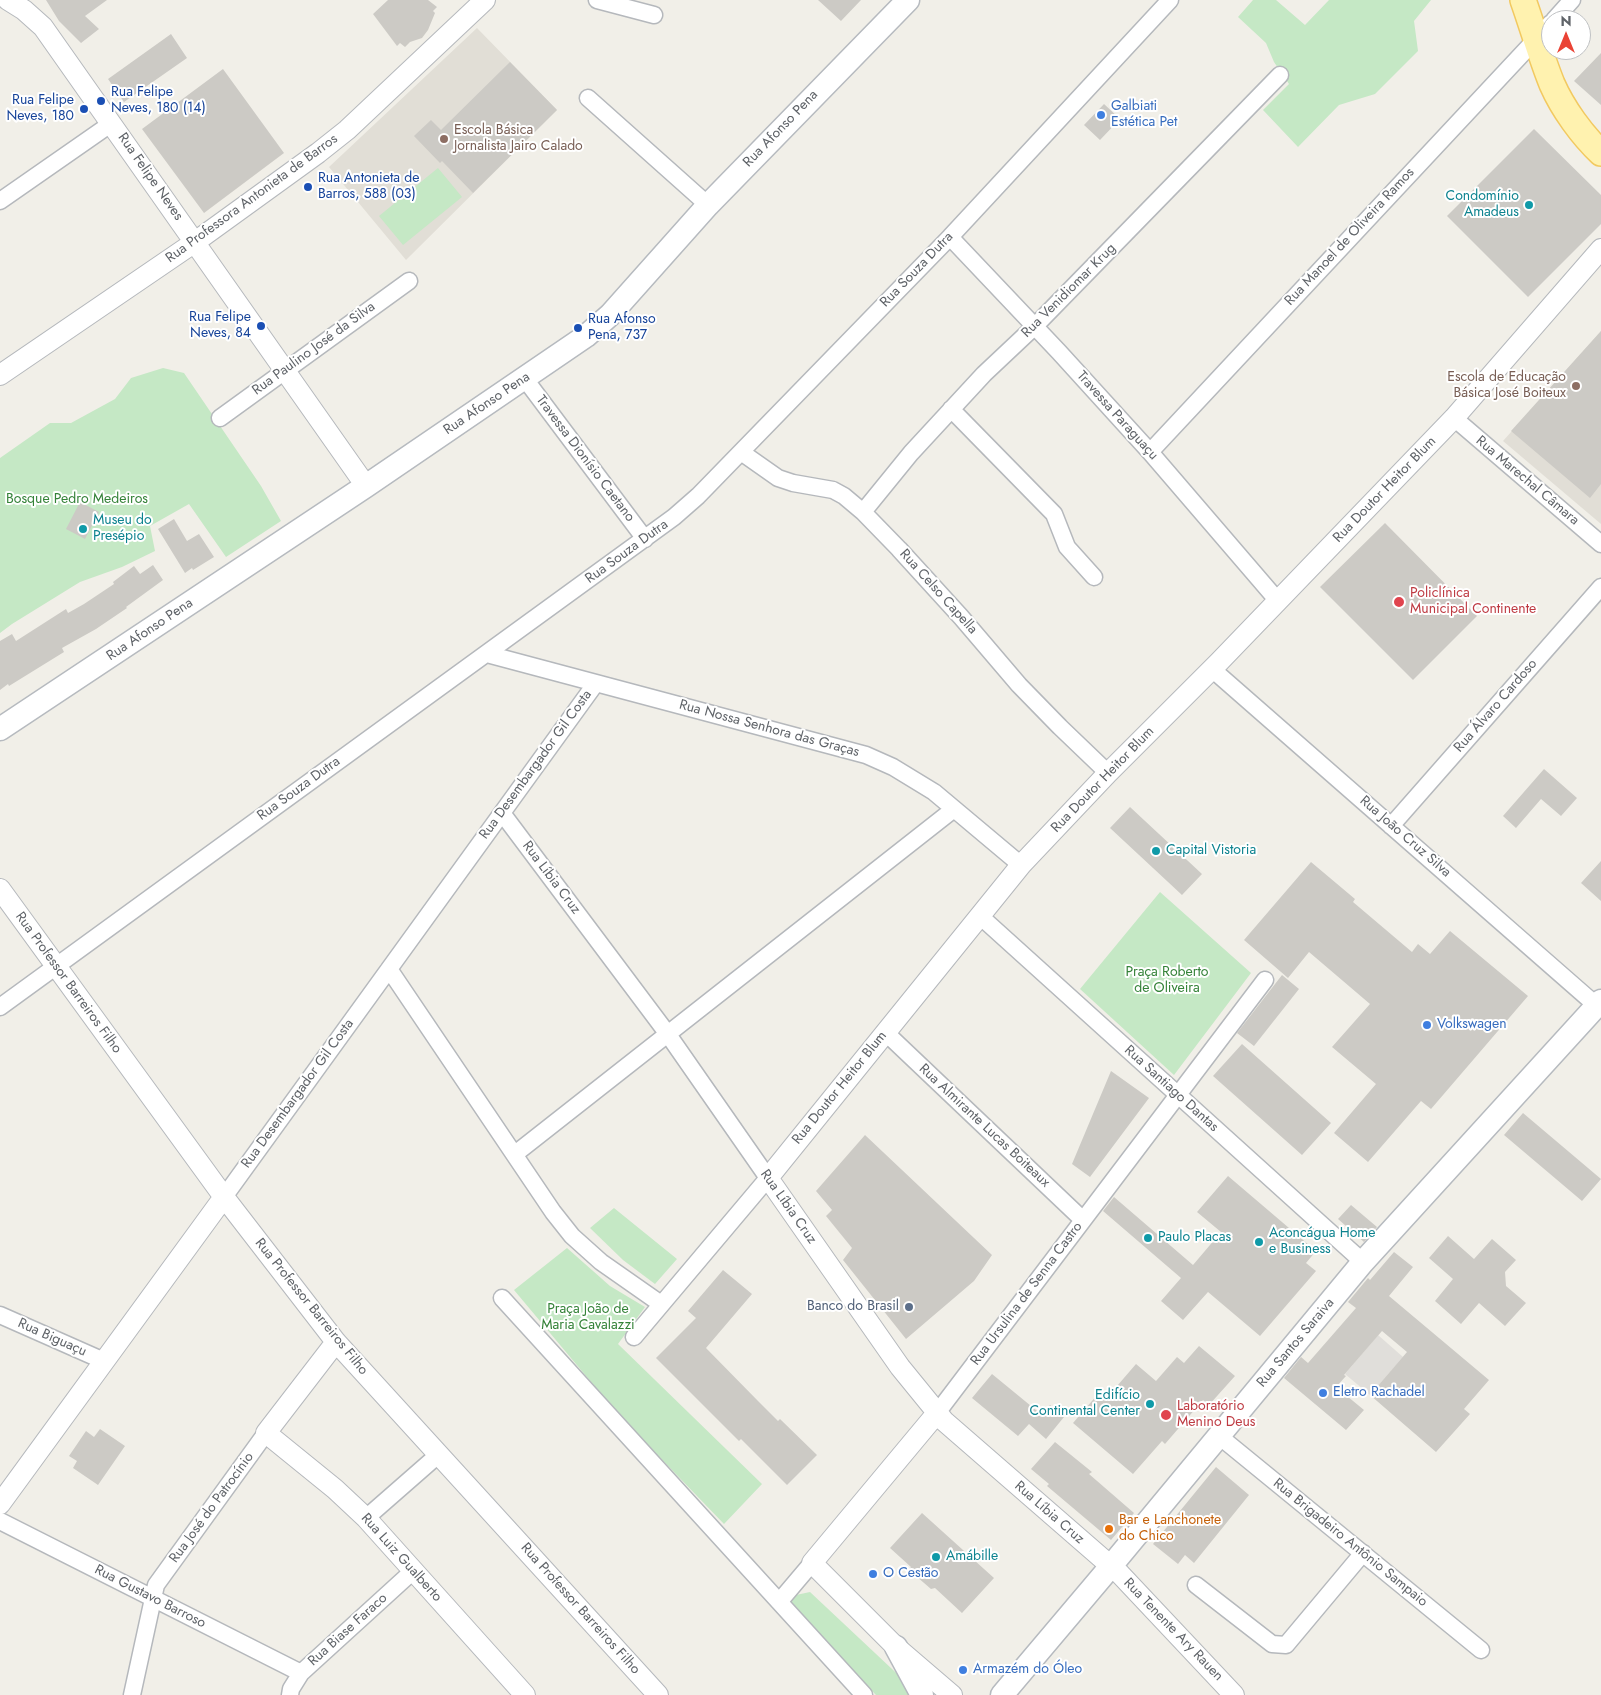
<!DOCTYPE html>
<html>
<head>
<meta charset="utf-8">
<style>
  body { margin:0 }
  #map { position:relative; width:1601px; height:1695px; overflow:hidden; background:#f1efe8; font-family:Jost,sans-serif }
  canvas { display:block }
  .north { position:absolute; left:1541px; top:10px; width:50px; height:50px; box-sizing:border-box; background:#fff; border:1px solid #bfc1c3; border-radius:50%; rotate:0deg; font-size:14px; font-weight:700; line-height:20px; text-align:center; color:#5f6368 }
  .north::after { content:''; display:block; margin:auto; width:18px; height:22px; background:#ea4335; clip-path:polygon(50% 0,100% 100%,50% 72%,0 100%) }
</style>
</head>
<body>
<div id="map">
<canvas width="1601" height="1695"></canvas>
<div class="north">N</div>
</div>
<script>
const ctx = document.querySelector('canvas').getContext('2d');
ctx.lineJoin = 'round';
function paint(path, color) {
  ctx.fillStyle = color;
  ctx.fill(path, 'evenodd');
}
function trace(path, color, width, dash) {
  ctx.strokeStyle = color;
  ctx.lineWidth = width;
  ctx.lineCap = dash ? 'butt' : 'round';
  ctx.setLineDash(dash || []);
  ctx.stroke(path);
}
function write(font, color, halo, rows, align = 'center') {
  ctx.font = font + ' Jost,sans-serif';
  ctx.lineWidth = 4;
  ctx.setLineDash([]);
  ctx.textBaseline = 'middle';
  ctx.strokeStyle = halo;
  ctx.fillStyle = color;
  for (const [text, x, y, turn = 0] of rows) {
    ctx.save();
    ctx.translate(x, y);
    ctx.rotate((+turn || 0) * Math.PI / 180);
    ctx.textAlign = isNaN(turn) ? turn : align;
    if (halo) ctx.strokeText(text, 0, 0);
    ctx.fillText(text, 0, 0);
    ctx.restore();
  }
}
paint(new Path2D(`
  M1378 1335 1403 1357 1370 1395 1345 1374Z`), '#e0deda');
paint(new Path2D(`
  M477 28 557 110 406 260 329 167Z
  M1601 331V524L1503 441Z`), '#e1ded6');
paint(new Path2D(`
  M1253 0H1276L1305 25 1329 0H1431L1414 21 1418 51 1375 94 1339 105 1298 147 1263 110 1289 84 1274 62 1266 43 1238 17Z
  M438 168 462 197 403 245 379 216Z
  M163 368 184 373 261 486 281 521 226 557 189 504 150 526 155 551 122 567 80 582 12 624 0 633V458L50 423H71L115 399 131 378Z
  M1160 892 1251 973 1174 1075 1080 989Z
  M614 1208 677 1259 655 1284 623 1260 590 1228Z
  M567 1248 610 1286 645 1307 618 1344 762 1484 724 1524 617 1413 514 1290Z
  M810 1592 908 1684 911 1695H876L788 1606 796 1595Z`), '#c5e8c5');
paint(new Path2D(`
  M46 0H107L85 16 99 29 81 43 59 21Z
  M388 0H428L437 7 433 11 435 13 428 30 422 38 410 42 405 47 400 43 397 46 373 14Z
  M818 0H861L841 21Z
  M171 34 187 58 124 102 108 79Z
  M1601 53V105L1574 81Z
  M510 62 557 110 473 193 442 161 440 163 414 136 431 120 441 130Z
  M223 69 284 153 204 213 142 129Z
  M1104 104 1120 119 1100 140 1084 125Z
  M1534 129 1601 195V224L1528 297 1447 216Z
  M1601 331V484L1590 498 1511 431Z
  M80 502 99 512 85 539 66 529Z
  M174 519 187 541 199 534 214 557 193 570 192 568 185 573 158 529Z
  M1385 523 1477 616 1413 680 1320 587Z
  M153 565 163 580 126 607 127 608 96 629 62 648 64 652 9 686 8 684 0 690V641L12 634 16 641 66 609 68 613 84 604 114 584 113 582 134 566 140 574Z
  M1544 769 1577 798 1561 816 1541 799 1516 828 1503 816Z
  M1130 807 1202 874 1182 895 1110 828Z
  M1601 861V901L1581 883Z
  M1311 862 1355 899 1353 902 1412 952 1418 944 1430 954 1450 931 1528 996 1431 1109 1421 1101 1368 1162 1334 1133 1376 1084 1332 1047 1370 1004 1309 952 1288 978 1244 940Z
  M1282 975 1299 989 1254 1046 1237 1033Z
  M1242 1044 1331 1123 1302 1155 1213 1076Z
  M1111 1071 1149 1098 1090 1177 1072 1164Z
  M1523 1113 1601 1179 1582 1201 1504 1135Z
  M865 1135 992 1255 974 1281 906 1339 843 1260 852 1248 826 1216 832 1210 816 1191Z
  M1228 1176 1316 1251 1306 1263 1316 1271 1260 1336 1208 1292 1183 1320 1161 1301 1181 1278 1103 1211 1114 1197 1193 1265 1221 1232 1197 1212Z
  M1351 1205 1377 1227 1364 1242 1338 1219Z
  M1448 1236 1474 1259 1492 1239 1516 1260 1505 1272 1506 1286 1526 1303 1505 1326 1479 1303 1461 1324 1435 1301 1453 1279 1429 1258Z
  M1394 1252 1413 1267 1389 1296 1489 1380 1464 1409 1470 1414 1436 1452 1370 1395 1407 1352 1382 1331 1344 1375 1346 1376 1336 1387 1364 1410 1346 1430 1284 1378 1301 1357 1308 1363 1356 1308 1348 1302 1368 1278 1370 1280Z
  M723 1270 752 1294 706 1348 758 1401 778 1421 780 1419 817 1455 787 1485 741 1439 739 1441 656 1358 696 1318 688 1311Z
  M1199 1346 1235 1376 1209 1405 1203 1400 1165 1444 1162 1441 1133 1474 1073 1423 1098 1394 1105 1400 1136 1364 1156 1381 1177 1357 1184 1363Z
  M992 1374 1042 1415 1050 1405 1064 1417 1046 1439 1029 1424 1018 1436 972 1398Z
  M100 1429 125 1446 98 1485 73 1468 77 1461 69 1456 86 1431 94 1437Z
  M1055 1442 1092 1472 1089 1474 1134 1513 1111 1540 1047 1486 1049 1484 1031 1469Z
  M1216 1467 1249 1495 1194 1563 1185 1555 1178 1564 1153 1544Z
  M922 1513 994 1578 962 1613 935 1588 931 1589 909 1570 911 1567 890 1548Z`), '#cccac5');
const minor = new Path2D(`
  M597 0 654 15
  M1554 20 1572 0
  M588 98 708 205
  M0 201 112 123
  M950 237 1059 352 1150 452 1278 601
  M525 379 645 539
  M951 409 1054 514 1067 547 1094 577
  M220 418 409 281
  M1454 418 1601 544
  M741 452 778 478 793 483 833 490 844 496 863 512 899 549 961 617 1019 685 1060 727 1108 773
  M1150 452 1551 23
  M863 512 911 453 984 374 1035 326 1280 75
  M487 654 866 755 893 767 934 792 1021 865
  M1212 669 1597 1006
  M502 813 667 1033 768 1178 634 1337
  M1391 826 1601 587
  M980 916 1363 1262
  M389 969 553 1212 572 1236 601 1262 661 1304
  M0 1007 674 517 698 496 950 237 1170 0
  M885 1032 1083 1220
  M515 1154 954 809
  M224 1197 596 683
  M502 1298 864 1695
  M0 1315 104 1361
  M937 1413 1265 980
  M1219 1436 1481 1650
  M366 1518 438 1455
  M0 1521 301 1673
  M1196 1585 1272 1644 1286 1645 1363 1553
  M779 1602 812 1563
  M132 1695 156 1585 266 1433
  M290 1695 291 1689 301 1673 413 1571`);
const tertiary = new Path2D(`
  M8 0 24 10 43 27 366 486
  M0 375 195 242 318 153 347 130 485 0
  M0 889 224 1197 336 1342 658 1695
  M336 1342 266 1433 335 1489 366 1518 525 1695
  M937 1413 812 1563 896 1647 952 1695
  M0 1504 224 1197
  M1234 1695 1120 1574 944 1421 900 1367 768 1178 1021 865 1108 773 1219 662 1454 418 1601 249`);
const secondary = new Path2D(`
  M0 729 366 486 586 336 610 315 708 205 908 0
  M896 1647 922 1695
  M1002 1695 1111 1566 1363 1262 1601 1001`);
const primary = new Path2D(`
  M1523 0C1533 28 1541 57 1552 84 1563 109 1582 135 1601 153`);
trace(minor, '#b5b8bc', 19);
trace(tertiary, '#b5b8bc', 22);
trace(secondary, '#b6babf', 25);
trace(primary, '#f2c960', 28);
trace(minor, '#fff', 16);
trace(tertiary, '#fff', 20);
trace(secondary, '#fff', 22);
trace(primary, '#fff2af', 25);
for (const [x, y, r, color] of [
  [101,101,5,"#1a4fb4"],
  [84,109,5,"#1a4fb4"],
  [1101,115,5,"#3f7fe0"],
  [444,139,5,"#8d6e63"],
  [308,187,5,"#1a4fb4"],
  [1529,205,5,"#0f9aa8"],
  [261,326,5,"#1a4fb4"],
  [578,328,5,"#1a4fb4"],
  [1576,386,5,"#8d6e63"],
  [83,529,5,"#0f9aa8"],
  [1399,602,6,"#e0444e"],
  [1156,851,5,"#0f9aa8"],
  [1427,1025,5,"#3f7fe0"],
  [1148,1238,5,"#0f9aa8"],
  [1259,1242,5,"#0f9aa8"],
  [909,1307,5,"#5c6f8a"],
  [1323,1393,5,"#3f7fe0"],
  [1150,1404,5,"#0f9aa8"],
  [1166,1415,6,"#e0444e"],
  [1109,1529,5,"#e8710a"],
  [936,1557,5,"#0f9aa8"],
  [873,1574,5,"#3f7fe0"],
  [963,1670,5,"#3f7fe0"]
]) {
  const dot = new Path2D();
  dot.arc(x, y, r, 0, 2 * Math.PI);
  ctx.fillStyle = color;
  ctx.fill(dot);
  trace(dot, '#fff', 2);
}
write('14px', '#164399', '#fff', [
  ["Rua Felipe",111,93],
  ["Neves, 180 (14)",111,109],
  ["Rua Felipe",74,101,"right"],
  ["Neves, 180",74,117,"right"],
  ["Rua Antonieta de",318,179],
  ["Barros, 588 (03)",318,195],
  ["Rua Felipe",251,318,"right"],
  ["Neves, 84",251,334,"right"],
  ["Rua Afonso",588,320],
  ["Pena, 737",588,336]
], 'left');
write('14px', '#366cbe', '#fff', [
  ["Galbiati",1111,107],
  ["Estética Pet",1111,123],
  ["Volkswagen",1437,1025],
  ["Eletro Rachadel",1333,1393],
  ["O Cestão",883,1574],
  ["Armazém do Óleo",973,1670]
], 'left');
write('14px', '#5f6368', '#fff', [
  ["Rua Afonso Pena",781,129,-46],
  ["Rua Felipe Neves",150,177,55],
  ["Rua Professora Antonieta de Barros",252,199,-36],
  ["Rua Manoel de Oliveira Ramos",1350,237,-47],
  ["Rua Souza Dutra",917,270,-46],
  ["Rua Venidiomar Krug",1069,291,-45],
  ["Rua Paulino José da Silva",314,349,-36],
  ["Rua Afonso Pena",487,404,-34],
  ["Travessa Paraguaçu",1117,416,48],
  ["Travessa Dionísio Caetano",585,459,53],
  ["Rua Marechal Câmara",1527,481,40],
  ["Rua Doutor Heitor Blum",1385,490,-46],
  ["Rua Souza Dutra",627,552,-36],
  ["Rua Celso Capella",938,592,48],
  ["Rua Afonso Pena",150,630,-34],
  ["Rua Álvaro Cardoso",1496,706,-49],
  ["Rua Nossa Senhora das Graças",769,729,15],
  ["Rua Desembargador Gil Costa",536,765,-54],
  ["Rua Doutor Heitor Blum",1103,780,-46],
  ["Rua Souza Dutra",299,789,-36],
  ["Rua João Cruz Silva",1405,837,41],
  ["Rua Líbia Cruz",551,878,53],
  ["Rua Professor Barreiros Filho",68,983,54],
  ["Rua Doutor Heitor Blum",840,1088,-51],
  ["Rua Santiago Dantas",1171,1089,42],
  ["Rua Desembargador Gil Costa",298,1094,-54],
  ["Rua Almirante Lucas Boiteaux",984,1126,43],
  ["Rua Líbia Cruz",788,1207,55],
  ["Rua Ursulina de Senna Castro",1027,1294,-53],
  ["Rua Professor Barreiros Filho",311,1307,51],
  ["Rua Biguaçu",52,1338,24],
  ["Rua Santos Saraiva",1296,1343,-50],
  ["Rua José do Patrocínio",212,1508,-54],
  ["Rua Líbia Cruz",1049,1513,41],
  ["Rua Brigadeiro Antônio Sampaio",1350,1543,39],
  ["Rua Luiz Gualberto",401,1558,48],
  ["Rua Gustavo Barroso",150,1597,27],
  ["Rua Professor Barreiros Filho",580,1609,48],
  ["Rua Biase Faraco",348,1630,-42],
  ["Rua Tenente Ary Rauen",1173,1630,46]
]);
write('14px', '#785e54', '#fff', [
  ["Escola Básica",454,131],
  ["Jornalista Jairo Calado",454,147],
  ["Escola de Educação",1566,378,"right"],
  ["Básica José Boiteux",1566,394,"right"]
], 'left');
write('14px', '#0d838f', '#fff', [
  ["Condomínio",1519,197,"right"],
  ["Amadeus",1519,213,"right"],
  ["Museu do",93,521],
  ["Presépio",93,537],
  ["Capital Vistoria",1166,851],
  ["Aconcágua Home",1269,1234],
  ["e Business",1269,1250],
  ["Paulo Placas",1158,1238],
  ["Edifício",1140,1396,"right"],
  ["Continental Center",1140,1412,"right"],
  ["Amábille",946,1557]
], 'left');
write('14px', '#348238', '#fff', [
  ["Bosque Pedro Medeiros",77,500],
  ["Praça Roberto",1167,973],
  ["de Oliveira",1167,989],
  ["Praça João de",588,1310],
  ["Maria Cavalazzi",588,1326]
]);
write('14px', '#be3a42', '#fff', [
  ["Policlínica",1410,594],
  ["Municipal Continente",1410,610],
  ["Laboratório",1177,1407],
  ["Menino Deus",1177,1423]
], 'left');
write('14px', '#4e5e75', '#fff', [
  ["Banco do Brasil",899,1307]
], 'right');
write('14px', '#c56008', '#fff', [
  ["Bar e Lanchonete",1119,1521],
  ["do Chico",1119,1537]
], 'left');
</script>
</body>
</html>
